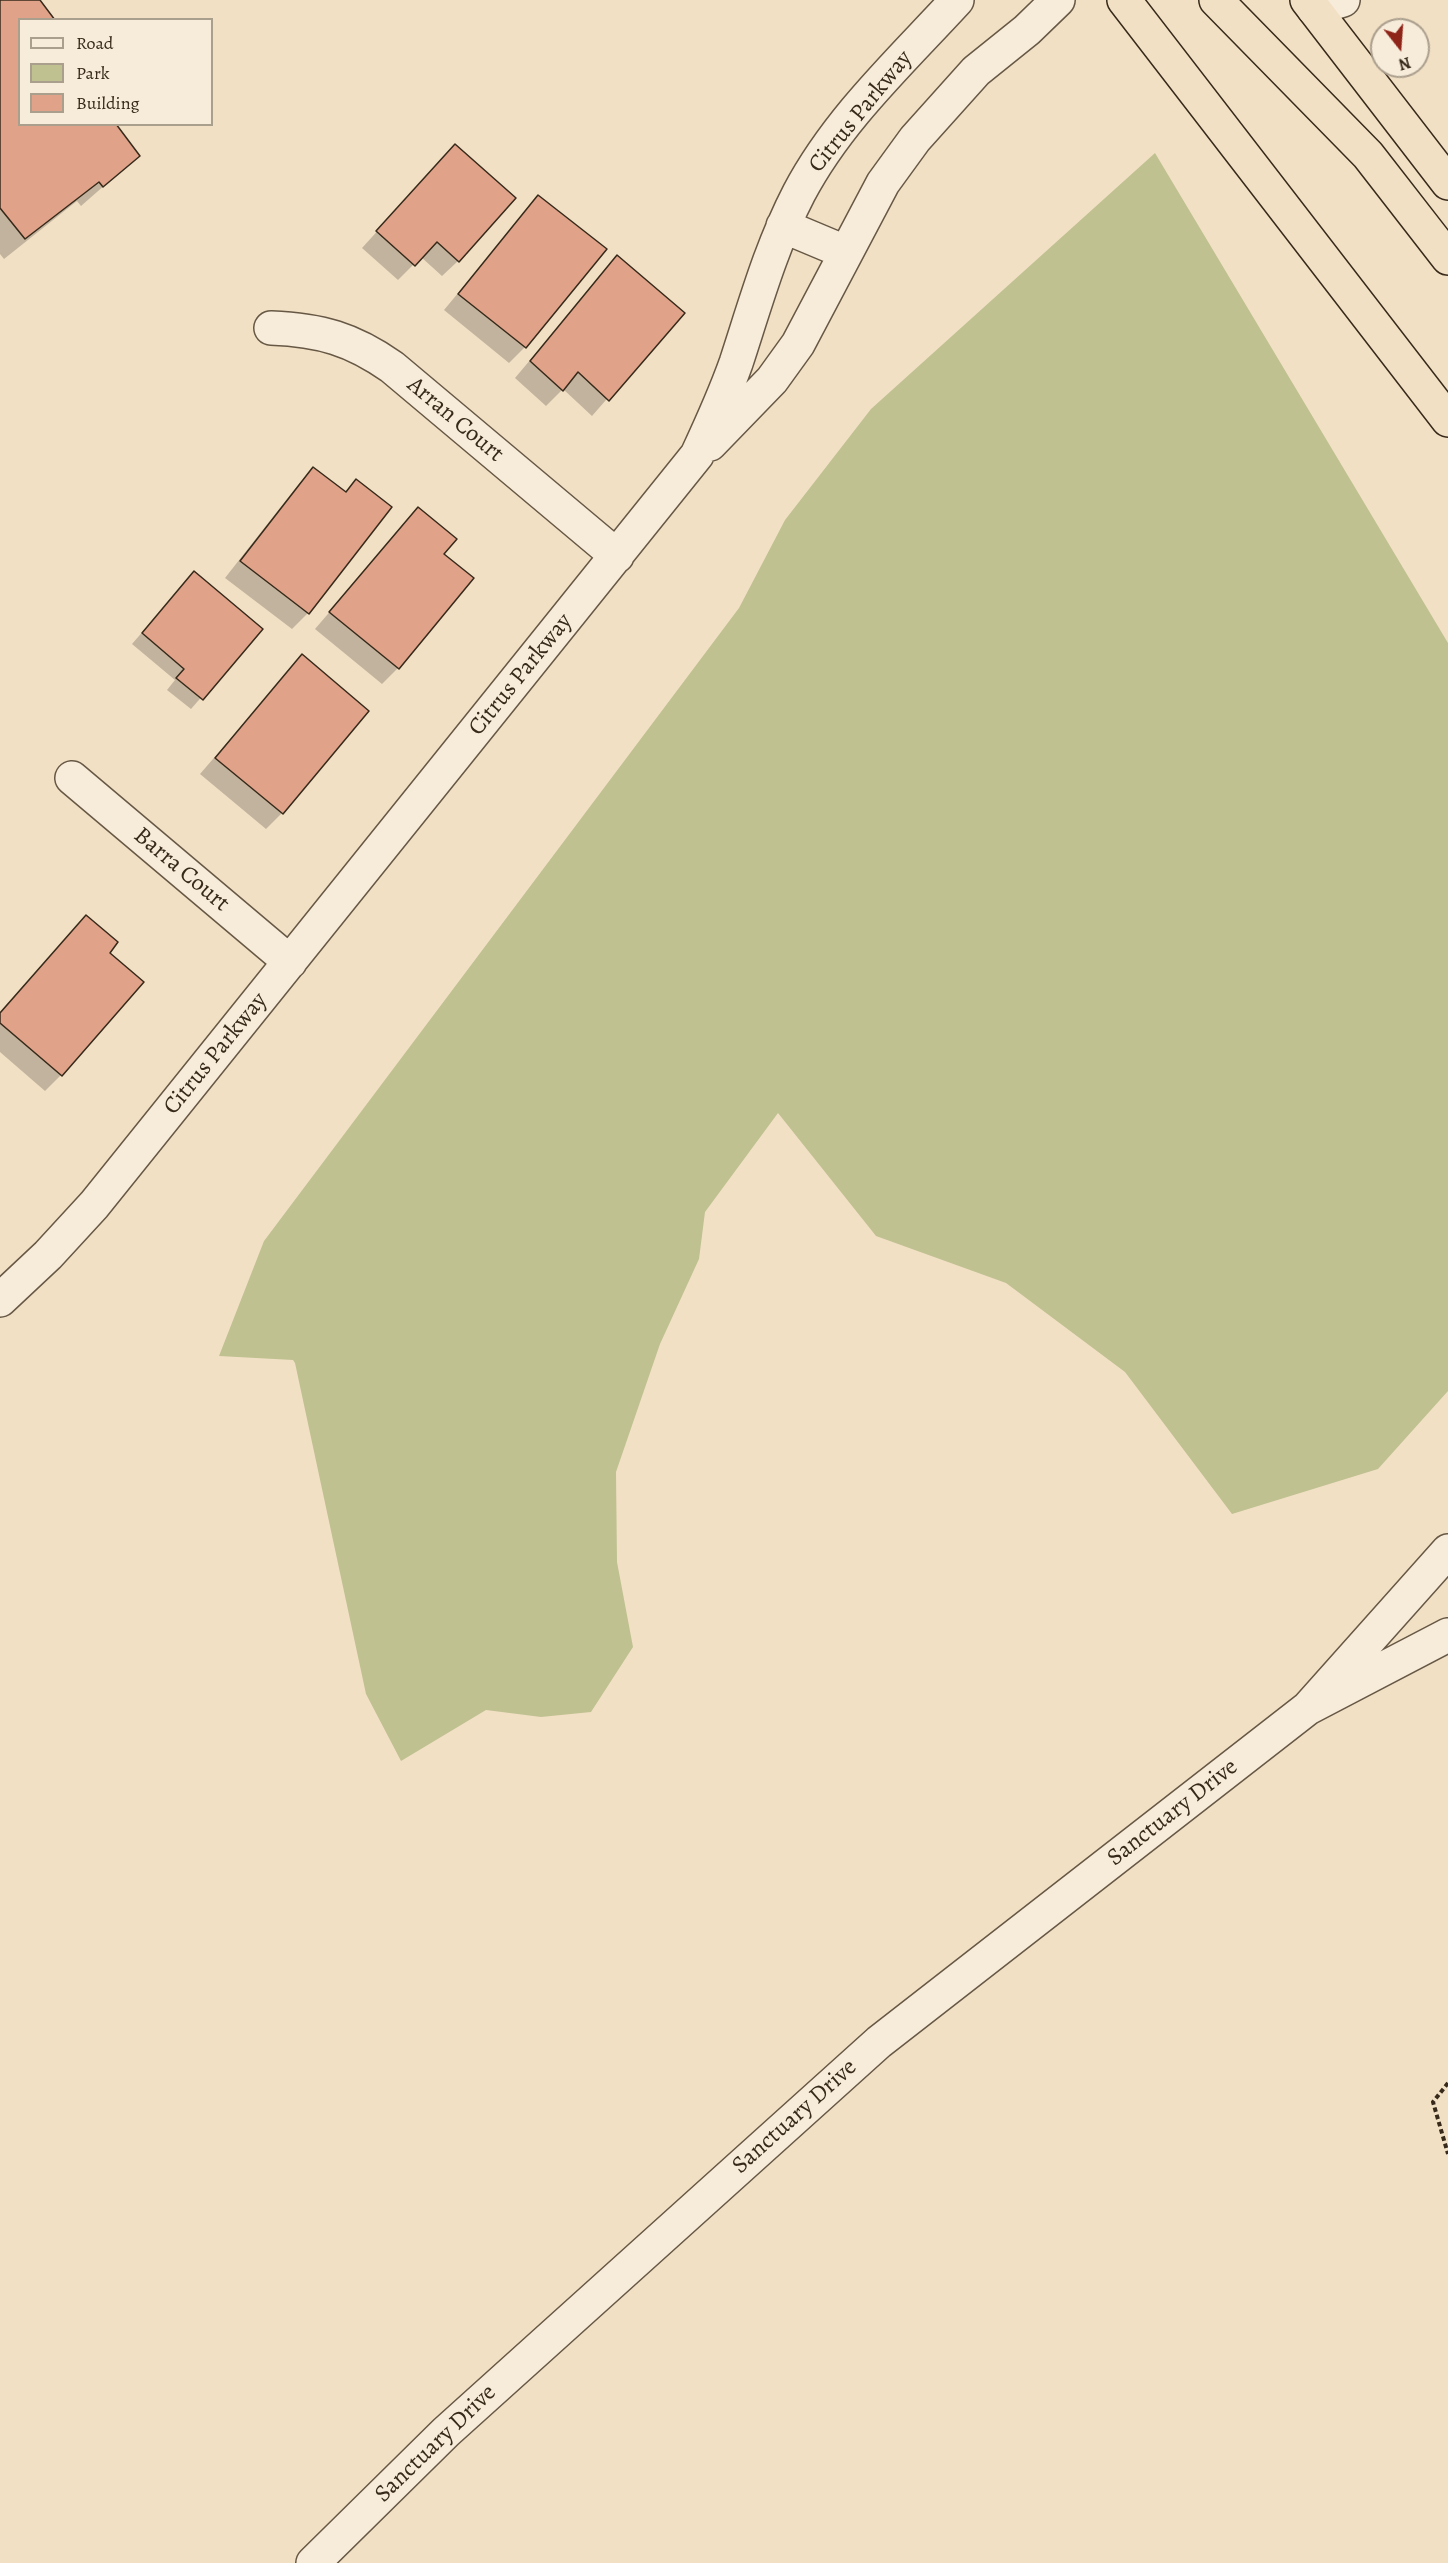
<!DOCTYPE html>
<html>
<head>
<meta charset="utf-8">
<style>
  body { margin:0 }
  #map { position:relative; width:1448px; height:2563px; overflow:hidden; background:#f2e0c5; font-family:Alegreya,serif }
  canvas { display:block }
  .legend { position:absolute; left:18px; top:18px; width:195px; height:108px; box-sizing:border-box; background:#f7ebd9; border:2px solid #aa9e8d; margin:0; padding:8px 10px; list-style:none; font-size:18px; color:#372a1a }
  .legend li { display:flex; align-items:center; gap:12px; height:30px }
  .legend b { width:30px; border:2px solid #aa9e8d }
  .north { position:absolute; left:1370px; top:18px; width:60px; height:60px; box-sizing:border-box; background:#f7ebd9; border:2px solid #aa9e8d; border-radius:50%; rotate:163deg; font-size:16px; font-weight:700; line-height:24px; text-align:center; color:#372a1a }
  .north::after { content:''; display:block; margin:auto; width:21px; height:27px; background:#8f2418; clip-path:polygon(50% 0,100% 100%,50% 72%,0 100%) }
</style>
</head>
<body>
<div id="map">
<canvas width="1448" height="2563"></canvas>
<ul class="legend">
<li><b style="height:8px;background:#f7ebd9"></b>Road</li>
<li><b style="height:16px;background:#bfc191"></b>Park</li>
<li><b style="height:16px;background:#e0a289"></b>Building</li>
</ul>
<div class="north">N</div>
</div>
<script>
const ctx = document.querySelector('canvas').getContext('2d');
ctx.lineJoin = 'round';
function paint(path, color) {
  ctx.fillStyle = color;
  ctx.fill(path, 'evenodd');
}
function trace(path, color, width, dash) {
  ctx.strokeStyle = color;
  ctx.lineWidth = width;
  ctx.lineCap = dash ? 'butt' : 'round';
  ctx.setLineDash(dash || []);
  ctx.stroke(path);
}
function write(font, color, halo, rows, align = 'center') {
  ctx.font = font + ' Alegreya,serif';
  ctx.lineWidth = 4.5;
  ctx.setLineDash([]);
  ctx.textBaseline = 'middle';
  ctx.strokeStyle = halo;
  ctx.fillStyle = color;
  for (const [text, x, y, turn = 0] of rows) {
    ctx.save();
    ctx.translate(x, y);
    ctx.rotate((+turn || 0) * Math.PI / 180);
    ctx.textAlign = isNaN(turn) ? turn : align;
    if (halo) ctx.strokeText(text, 0, 0);
    ctx.fillText(text, 0, 0);
    ctx.restore();
  }
}
paint(new Path2D(`
  M1155 153 1448 643V1391L1378 1469 1232 1514 1125 1372 1006 1283 876 1236 778 1113 705 1212 699 1259 660 1344 616 1472 617 1562 633 1647 591 1712 541 1717 486 1710 401 1761 366 1694 295 1363 293 1360 219 1356 264 1241 739 608 785 520 871 409Z`), '#bfc191');
paint(new Path2D(`
  M0 0H38L20 20V124L138 156 81 206 77 201 4 259 0 254Z
  M440 162 458 261 442 276 421 257 398 280 362 248Z
  M538 197 525 347 509 363 444 310Z
  M617 257 682 313 592 416 563 389 546 406 515 378Z
  M313 469 344 493 356 481 308 613 292 629 225 578 298 485Z
  M418 509 442 554 398 668 382 684 315 629Z
  M184 584 261 629 191 709 167 690 175 680 132 644Z
  M302 656 282 813 266 829 200 774Z
  M86 917 61 1075 45 1091 0 1052V1013Z`), '#0003');
const building = new Path2D(`
  M0 0H40L55 20H20V124H116L140 156 103 187 99 182 25 239 0 208Z
  M455 144 516 198 459 262 437 242 415 266 376 231Z
  M538 195 607 249 526 348 458 294Z
  M617 255 685 313 609 401 578 372 563 391 530 361Z
  M313 467 346 492 356 479 392 507 309 614 240 561Z
  M418 507 457 539 444 554 474 578 399 669 329 612Z
  M194 571 263 629 203 700 176 678 184 669 142 633Z
  M302 654 369 711 283 814 215 758Z
  M86 915 118 942 110 953 144 982 62 1076 0 1023V1013Z`);
paint(building, '#e0a289');
trace(building, '#372a1a', 1.5);
const minor = new Path2D(`
  M1314 9 1343 0
  M783 226 845 252
  M271 328C321 330 352 339 392 367L617 556
  M710 444 772 380 798 344 883 183 915 139 976 71 1027 30 1058 0
  M72 778 290 962
  M0 1300 48 1255 94 1205 697 455C711 425 725 394 736 363 755 305 771 247 799 193 838 119 901 61 957 0
  M1448 1551 1308 1708 1448 1635
  M313 2563 446 2432 879 2042 1308 1708`);
const highway = new Path2D(`
  M1124 0 1448 420
  M1216 0 1368 155 1448 258
  M1307 0 1448 183`);
trace(minor, '#665845', 36);
trace(highway, '#372a1a', 36);
trace(new Path2D(`
  M1448 2083 1433 2102 1448 2154`), '#372a1a', 4, [4.5, 3]);
trace(minor, '#f7ebd9', 33);
trace(highway, '#f2e0c5', 33);
write('24px', '#372a1a', '#f7ebd9', [
  ["Citrus Parkway",861,112,-51],
  ["Arran Court",455,420,40],
  ["Citrus Parkway",521,675,-51],
  ["Barra Court",181,870,40],
  ["Citrus Parkway",216,1054,-51],
  ["Sanctuary Drive",1173,1813,-38],
  ["Sanctuary Drive",795,2117,-42],
  ["Sanctuary Drive",436,2444,-44]
]);
</script>
</body>
</html>
